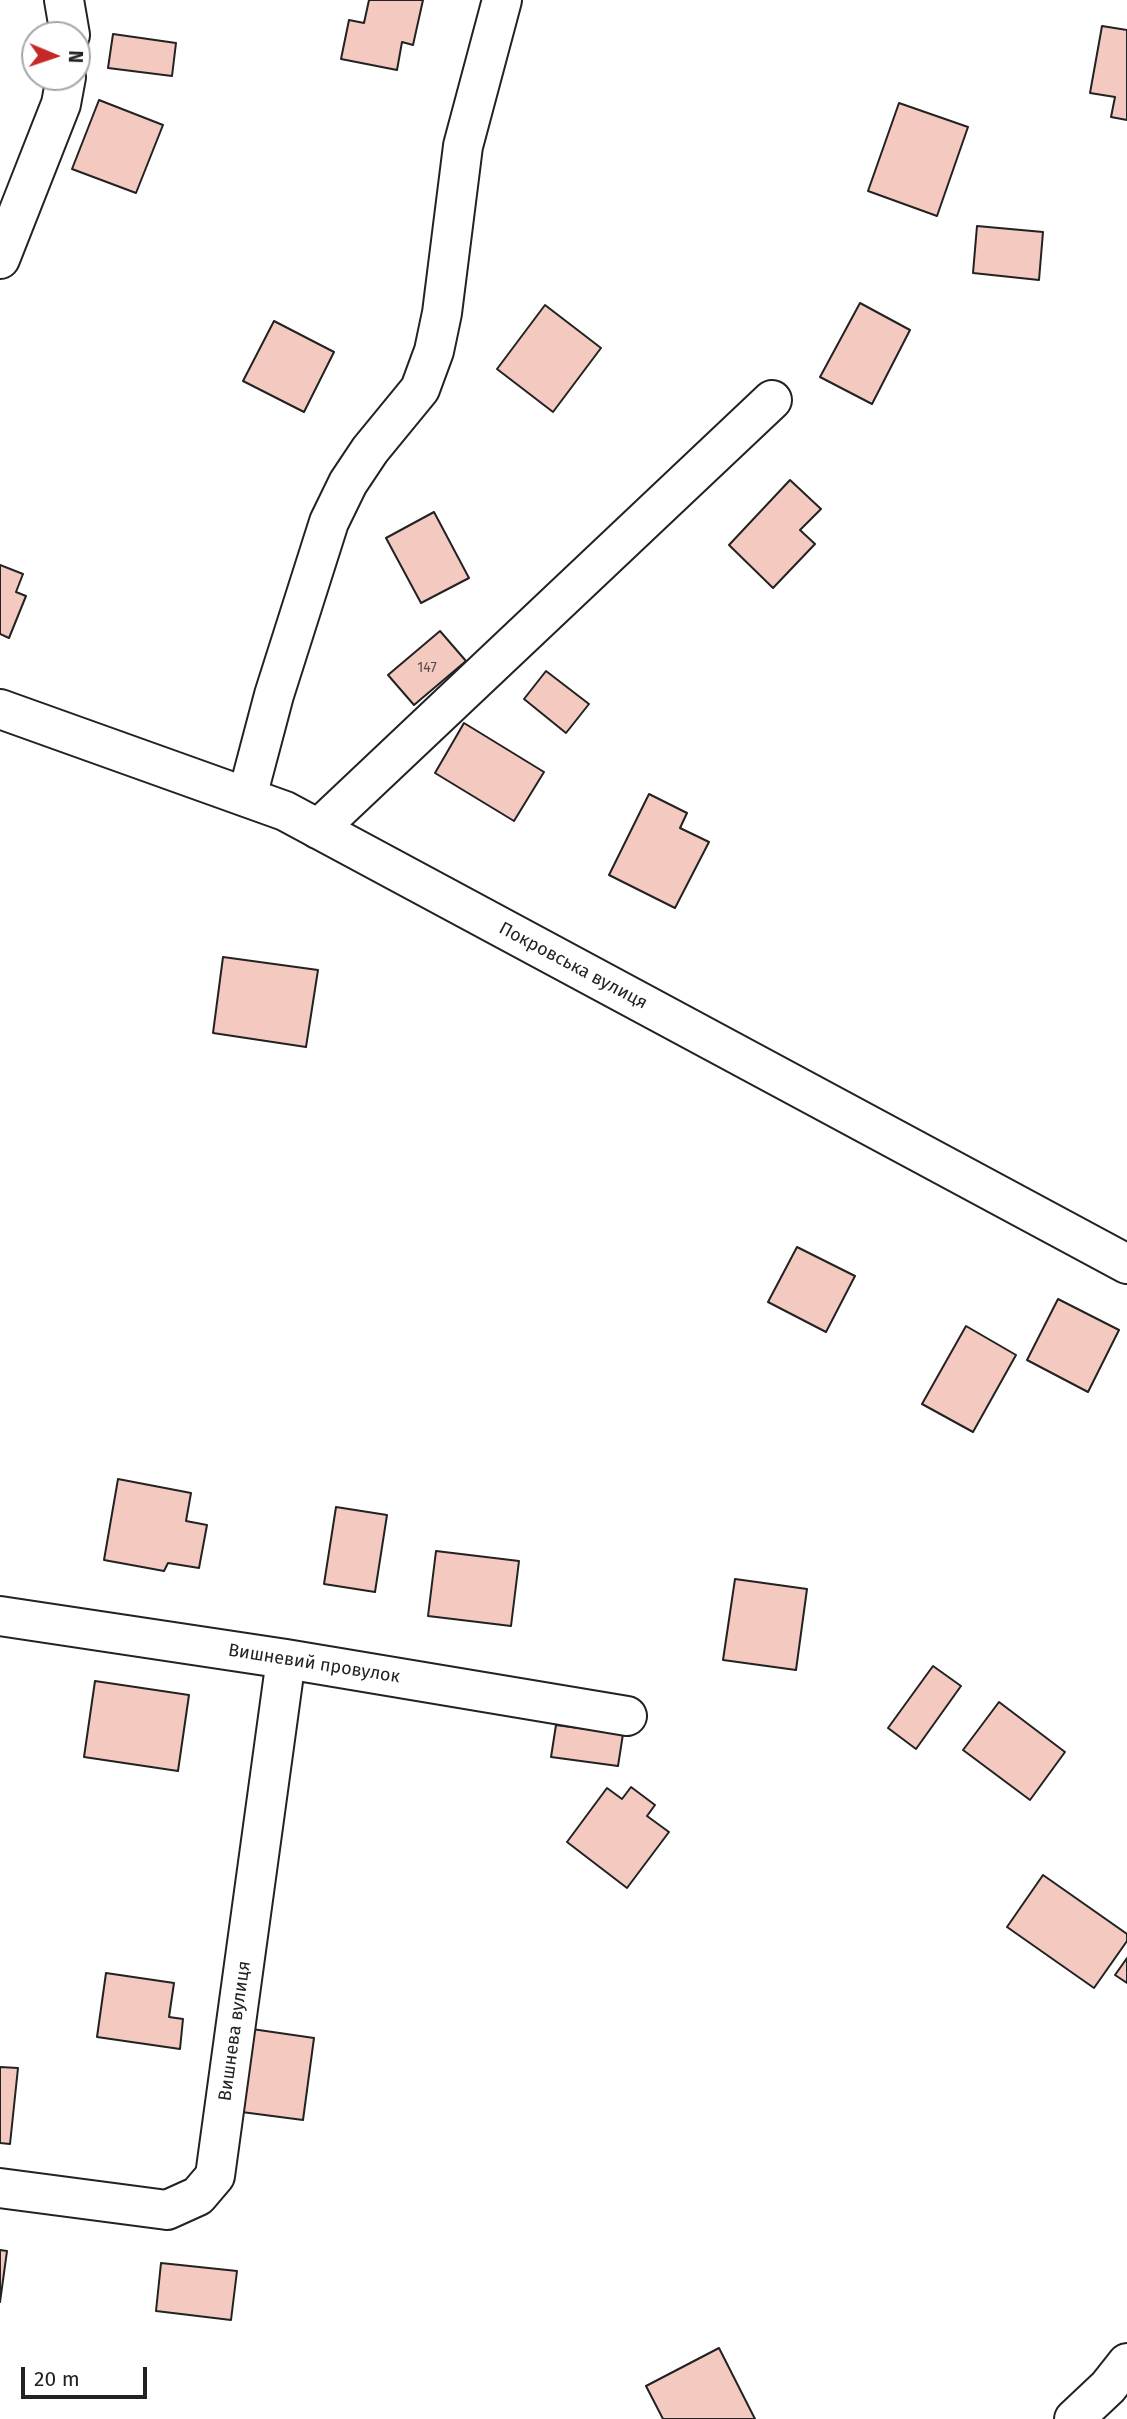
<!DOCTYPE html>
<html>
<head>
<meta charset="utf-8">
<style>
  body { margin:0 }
  #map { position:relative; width:1127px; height:2419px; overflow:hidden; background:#fff; font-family:"Fira Sans",sans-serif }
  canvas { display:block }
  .north { position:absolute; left:21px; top:21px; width:70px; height:70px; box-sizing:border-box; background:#fff; border:2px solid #a7a7a7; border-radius:50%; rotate:92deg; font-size:19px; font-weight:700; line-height:28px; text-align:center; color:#222 }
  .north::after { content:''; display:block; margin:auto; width:24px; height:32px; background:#c62828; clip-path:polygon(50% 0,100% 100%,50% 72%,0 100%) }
  .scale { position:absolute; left:21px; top:2367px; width:126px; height:32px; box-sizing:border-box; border:4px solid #222; border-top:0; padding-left:9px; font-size:21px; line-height:24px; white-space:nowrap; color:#222; -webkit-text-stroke:5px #fff; paint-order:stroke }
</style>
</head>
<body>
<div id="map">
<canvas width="1127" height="2419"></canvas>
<div class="north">N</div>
<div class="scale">20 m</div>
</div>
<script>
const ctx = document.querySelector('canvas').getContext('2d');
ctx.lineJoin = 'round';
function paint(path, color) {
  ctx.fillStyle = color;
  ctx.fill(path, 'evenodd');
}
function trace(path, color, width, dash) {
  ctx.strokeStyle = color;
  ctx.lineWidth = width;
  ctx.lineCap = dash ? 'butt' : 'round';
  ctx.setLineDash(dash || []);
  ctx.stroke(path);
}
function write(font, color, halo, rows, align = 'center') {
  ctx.font = font + ' "Fira Sans",sans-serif';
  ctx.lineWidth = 5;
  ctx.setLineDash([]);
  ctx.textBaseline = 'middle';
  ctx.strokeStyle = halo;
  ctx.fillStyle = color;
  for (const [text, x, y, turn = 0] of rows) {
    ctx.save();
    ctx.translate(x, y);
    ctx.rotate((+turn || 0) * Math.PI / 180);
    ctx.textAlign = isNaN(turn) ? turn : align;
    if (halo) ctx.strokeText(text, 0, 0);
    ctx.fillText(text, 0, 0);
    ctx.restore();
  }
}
const building = new Path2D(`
  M369 0H423L413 45 402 42 397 70 341 59 349 20 364 23Z
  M1102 26 1127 30V120L1111 117 1115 97 1090 93Z
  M113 34 176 43 172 76 108 68Z
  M99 100 163 125 136 193 72 169Z
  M899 103 968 127 937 216 868 191Z
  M977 226 1043 232 1039 280 973 273Z
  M860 303 910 330 872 404 820 377Z
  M545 305 601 348 553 412 497 369Z
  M274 321 334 352 304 412 243 381Z
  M790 480 821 509 800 530 815 544 773 588 729 545Z
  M434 512 469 578 421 603 386 538Z
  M0 565 23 574 16 592 26 596 9 638 0 634Z
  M440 631 466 661 414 705 388 675Z
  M546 671 589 704 566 733 524 699Z
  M464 723 544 772 514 821 435 773Z
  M649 794 687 813 680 828 709 842 675 908 609 875Z
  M223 957 318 970 306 1047 213 1033Z
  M797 1247 855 1276 826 1332 768 1302Z
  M1058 1299 1119 1330 1088 1392 1027 1360Z
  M966 1326 1016 1355 973 1432 922 1404Z
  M118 1479 191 1493 186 1521 207 1525 199 1568 168 1563 164 1571 104 1560Z
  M336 1507 387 1515 375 1592 324 1584Z
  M436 1551 519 1561 511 1626 428 1616Z
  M735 1579 807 1589 796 1670 723 1660Z
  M933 1666 961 1686 916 1749 888 1728Z
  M95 1681 189 1695 178 1771 84 1757Z
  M999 1702 1065 1752 1030 1800 963 1750Z
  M556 1725 623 1734 618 1766 551 1757Z
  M631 1787 655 1805 647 1816 669 1832 627 1888 567 1842 607 1788 622 1799Z
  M1043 1875 1127 1934V1941L1094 1988 1007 1927Z
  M1127 1958V1983L1115 1975Z
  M106 1973 174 1983 169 2017 183 2019 180 2049 97 2037Z
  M245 2028 314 2038 303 2120 234 2111Z
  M0 2067 18 2068 10 2144 0 2143Z
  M0 2250 7 2251 0 2302Z
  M161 2263 237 2271 231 2320 156 2311Z
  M719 2348 755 2419H663L646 2386Z`);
paint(building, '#f3c9c0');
trace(building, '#222', 2);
const minor = new Path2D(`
  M64 0 70 35
  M0 259 61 104 66 77
  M247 797 274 695 329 522 348 483 370 450 420 389 434 351 442 313 463 146 502 0
  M318 829 772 400
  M0 1616 286 1659 627 1716
  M0 2188 167 2210 198 2196 215 2176 286 1659
  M1074 2419 1108 2387 1127 2363`);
const tertiary = new Path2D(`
  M0 709 285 811 1127 1264`);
trace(minor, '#222', 42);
trace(tertiary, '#222', 42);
trace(minor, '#fff', 38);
trace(tertiary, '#fff', 38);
write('14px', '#564c4a', null, [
  ["147",427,668]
]);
write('18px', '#222', '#fff', [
  ["Покровська вулиця",573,966,28],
  ["Вишневий провулок",314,1664,9],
  ["Вишнева вулиця",235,2031,-82]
]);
</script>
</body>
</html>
